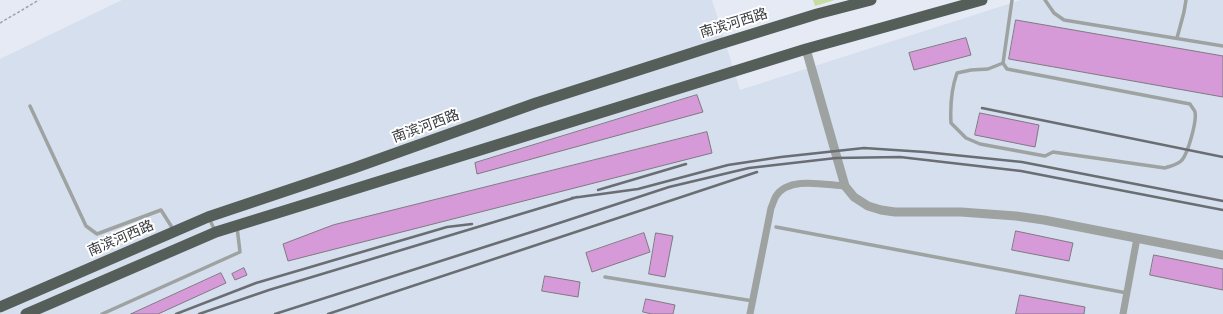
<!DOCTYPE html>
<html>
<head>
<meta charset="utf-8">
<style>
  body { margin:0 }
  canvas { display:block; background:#e5eaf4 }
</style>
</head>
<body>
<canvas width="1223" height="314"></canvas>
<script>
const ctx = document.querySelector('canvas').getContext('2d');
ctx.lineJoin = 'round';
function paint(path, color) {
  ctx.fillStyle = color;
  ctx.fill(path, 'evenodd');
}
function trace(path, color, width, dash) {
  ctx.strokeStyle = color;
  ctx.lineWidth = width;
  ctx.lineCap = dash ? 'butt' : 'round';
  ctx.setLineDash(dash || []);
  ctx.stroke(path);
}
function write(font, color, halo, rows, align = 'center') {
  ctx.font = font + ' "Roboto Condensed","Noto Sans SC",sans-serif';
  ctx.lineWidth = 4;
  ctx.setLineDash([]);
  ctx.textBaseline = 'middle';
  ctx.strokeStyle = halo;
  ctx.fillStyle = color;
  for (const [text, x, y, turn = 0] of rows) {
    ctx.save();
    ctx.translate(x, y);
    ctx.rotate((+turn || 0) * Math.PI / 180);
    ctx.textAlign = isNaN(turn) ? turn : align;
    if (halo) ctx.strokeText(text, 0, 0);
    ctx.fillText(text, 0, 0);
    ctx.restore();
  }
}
paint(new Path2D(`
  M122 0H712L740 90 1021 0H1223V314H0V59Z`), '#d5dfee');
paint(new Path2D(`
  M813 0H835L815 6Z`), '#c6dda2');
const building = new Path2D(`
  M1016 20 1223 56V97L1009 59Z
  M966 38 971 55 914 70 909 53Z
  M697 95 703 112 477 174 475 163Z
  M980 113 1039 125 1035 147 975 135Z
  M707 132 712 153 288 261 283 244 333 225Z
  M1016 231 1073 243 1069 261 1012 250Z
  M644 233 650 252 592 272 586 253Z
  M656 233 673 236 665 277 649 274Z
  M1154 255 1223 269V290L1150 275Z
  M244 268 247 275 235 280 232 274Z
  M221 273 226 283 158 314H131Z
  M545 276 580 282 578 297 542 291Z
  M1020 295 1085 307 1084 314H1016Z
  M646 299 675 305 673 314H652L643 312Z`);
paint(building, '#d59ad7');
trace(building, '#817981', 1);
trace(new Path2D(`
  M0 23 39 0`), '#9ea2a9', 1.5, [3, 2]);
trace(new Path2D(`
  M1045 0 1054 13 1064 20 1223 46
  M1177 38 1184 12 1186 0
  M1003 63 988 69 971 70 957 73C951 90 950 105 951 123L966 138 980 144 1045 156 1053 152 1165 168C1170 166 1178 165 1182 160 1188 153 1197 121 1195 112 1194 109 1191 106 1190 104L1007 69 1003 63 1012 0
  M30 106 86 226 97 234 161 210 173 229
  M209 218 215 231
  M776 227 1127 293
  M605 277 753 301
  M102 314 240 252 237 227`), '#9ea2a0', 3.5);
trace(new Path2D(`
  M750 314 771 208C773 204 774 199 776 196 789 176 825 185 845 186
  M1123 314 1137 238`), '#9ea2a0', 7);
trace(new Path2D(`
  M806 49 845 186 854 197 868 206 881 210 895 212H961L1016 216 1044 220 1223 255`), '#9ea2a0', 9);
trace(new Path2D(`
  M0 307 208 217 354 168 536 103 720 44 817 14 871 0
  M26 314 216 232 806 49 982 0`), '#555e58', 11);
trace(new Path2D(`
  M982 108 1223 157
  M598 190 686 164
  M572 198 638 189 728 165 781 157 864 148 925 152 1022 162 1223 201
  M176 314 256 283 447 227 472 224
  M199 314 269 290 577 197
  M275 314 544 228 669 187 749 168 836 158 900 157 1021 171 1223 210
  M328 314 757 172`), '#6a6d72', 2.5);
write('14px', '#37393d', '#fff', [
  ["南滨河西路",734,24,-17],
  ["南滨河西路",426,127,-20],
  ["南滨河西路",121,239,-23]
]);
</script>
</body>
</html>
